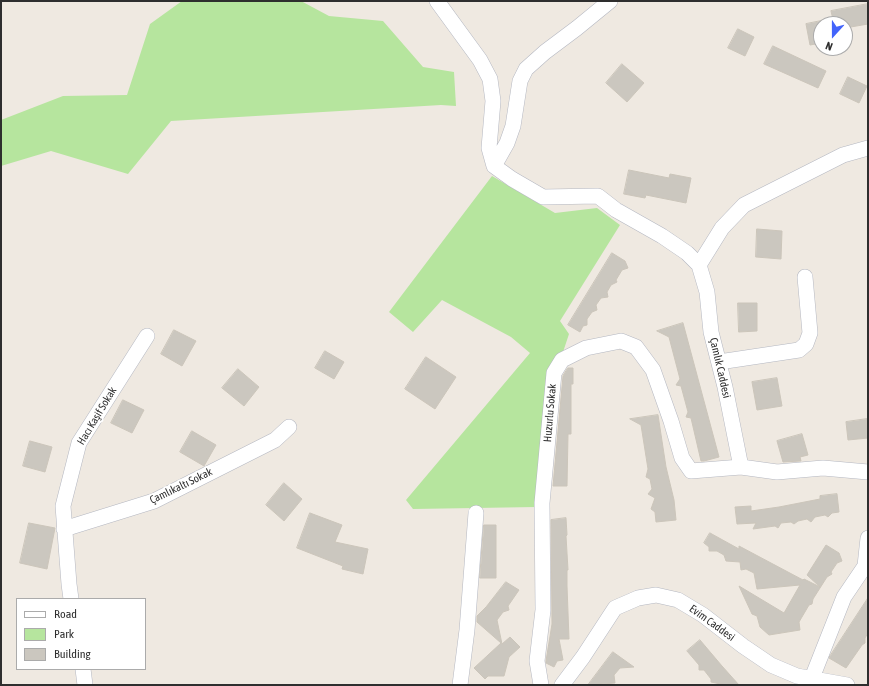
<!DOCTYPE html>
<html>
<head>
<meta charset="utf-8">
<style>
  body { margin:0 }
  #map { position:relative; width:869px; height:686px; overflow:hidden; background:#efe9e1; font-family:"Asap Condensed",sans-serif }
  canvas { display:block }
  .frame { position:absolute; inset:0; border:2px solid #2e2e2e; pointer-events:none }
  .legend { position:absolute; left:16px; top:598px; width:130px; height:72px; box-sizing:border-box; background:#fff; border:1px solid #ababab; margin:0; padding:5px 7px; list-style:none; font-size:12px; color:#2e2e2e }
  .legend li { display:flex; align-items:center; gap:8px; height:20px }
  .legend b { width:20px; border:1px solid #ababab }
  .north { position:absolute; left:813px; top:16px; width:40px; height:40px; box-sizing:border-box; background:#fff; border:1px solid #ababab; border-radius:50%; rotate:201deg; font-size:11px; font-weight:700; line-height:16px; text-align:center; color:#2e2e2e }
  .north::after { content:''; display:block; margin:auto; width:14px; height:18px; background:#4264fb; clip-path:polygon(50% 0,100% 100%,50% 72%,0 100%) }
</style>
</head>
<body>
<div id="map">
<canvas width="869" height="686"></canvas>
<div class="frame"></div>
<ul class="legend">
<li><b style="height:5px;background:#fff"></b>Road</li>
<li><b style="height:11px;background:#b6e59e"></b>Park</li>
<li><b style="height:11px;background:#cbc7bf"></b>Building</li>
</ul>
<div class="north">N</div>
</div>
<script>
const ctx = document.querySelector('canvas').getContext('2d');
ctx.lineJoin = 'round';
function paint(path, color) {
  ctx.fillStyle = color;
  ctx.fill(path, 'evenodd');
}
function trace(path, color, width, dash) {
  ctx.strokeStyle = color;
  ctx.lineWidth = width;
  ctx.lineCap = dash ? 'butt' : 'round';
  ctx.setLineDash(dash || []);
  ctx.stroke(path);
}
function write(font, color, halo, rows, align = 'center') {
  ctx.font = font + ' "Asap Condensed",sans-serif';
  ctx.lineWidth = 4;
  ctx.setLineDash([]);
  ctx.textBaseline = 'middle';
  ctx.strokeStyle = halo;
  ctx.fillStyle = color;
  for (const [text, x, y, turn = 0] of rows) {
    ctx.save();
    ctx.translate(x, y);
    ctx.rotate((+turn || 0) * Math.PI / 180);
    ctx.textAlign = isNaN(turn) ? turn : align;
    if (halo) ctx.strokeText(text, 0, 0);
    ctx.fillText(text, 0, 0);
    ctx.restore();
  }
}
paint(new Path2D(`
  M182 1H301L329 16 383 21 423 67 454 72 456 106 441 105 171 121 128 174 51 151 1 166V120L63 96 127 95 150 24Z
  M492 176 555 213 597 208 620 225 560 321 569 334 563 352 536 507 413 509 406 500 530 353 511 337 442 300 413 332 389 312Z`), '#b6e59e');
const building = new Path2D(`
  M868 4V24L845 28V24H834L831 11Z
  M821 21V43L810 45 806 24Z
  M738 29 754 37 745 56 728 48Z
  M773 46 826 71 818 88 764 64Z
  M622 64 644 83 627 102 606 83Z
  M848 77 867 86 859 103 840 94Z
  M629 170 669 178 670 174 691 178 686 203 646 195 645 198 624 194Z
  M757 229 782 231 781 259 756 257Z
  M612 253 625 261 628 268 622 270 616 280 617 282 611 285 607 292 608 297 601 298 596 305 597 310 592 312 587 319V325L583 326 580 332 568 325Z
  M738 303H757V331L739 332Z
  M683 323 719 457 704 461H701L691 418 686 417 688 412 681 386 676 385 680 379 669 337 657 331Z
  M174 330 196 341 182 366 161 354Z
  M325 351 344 362 334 379 315 368Z
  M426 357 456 377 435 409 405 389Z
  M568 368H573V384H571V434H568L567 486H553L563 376Z
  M238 369 259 387 244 406 222 388Z
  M777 378 782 406 757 410 752 382Z
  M123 400 144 410 132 433 111 423Z
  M658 415 666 467 674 500 676 520 656 522 655 512 651 509 655 498 648 494 652 489 650 479 646 477 648 469 641 425 630 419Z
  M867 419 868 438 848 440 846 422Z
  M192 431 216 445 204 466 180 452Z
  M802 434 808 455 800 457 801 461 783 462 777 441Z
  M30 441 52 447 45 472 23 466Z
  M284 483 302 499 284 521 266 505Z
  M837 494 839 512 832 513 828 517 825 515 815 517 811 522 807 519 798 521 794 524 791 522 781 523 778 528 775 526 753 529 756 523 737 524 735 507 751 506V511L779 507 820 499V496Z
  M310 513 342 525 335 542 368 549 363 574 342 569 343 566 297 548Z
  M566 518 567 535 566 536 568 570H567V586L569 639H559L563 660 557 661 554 667 546 663V661L552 624 551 520Z
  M29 523 55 528 47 569 20 563Z
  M484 525H496V578H480Z
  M710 533 739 549V546L803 580 804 579 820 587 807 575 826 545 839 553 842 561 837 563 831 572 832 574 827 577 813 599 812 604 809 605 799 622 800 630 769 635 760 627 757 616 752 614 739 586 784 613 800 585 757 589 754 573 746 569 741 570 740 562 726 561 724 555 717 551H709V547L704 543Z
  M506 582 519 590 508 606 509 610 503 612 497 620 502 644 510 637 520 647 509 657 504 676H488L485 679 474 668 501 643 477 622V616L486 607Z
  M868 598V633L865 638V643L862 645 846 668 829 658Z
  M700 640 722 666 739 685H725L711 682V679L704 670H699V665L687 651Z
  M613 652 634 667 620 668 614 675 615 683 588 685Z`);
paint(building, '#cbc7bf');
trace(building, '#cbc5ba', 1);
const minor = new Path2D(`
  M437 1 480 60 490 79 493 101 489 148 494 166
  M494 166 512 179 543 197 598 196 616 210 662 236 687 253 699 265 707 292 711 332 725 387 741 467 777 472 823 468 868 472
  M494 166 507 143 513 126 520 81 526 69 545 52 577 28 610 1
  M699 265 722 228 744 205 843 155 868 148
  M719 362 799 350 806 344 810 333 805 277
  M64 529 154 501 275 440 289 427
  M71 599 69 584 63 506 79 443 147 336
  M83 669 85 685
  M812 678 844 597 865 566 868 538
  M460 685 467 630 476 513
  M541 685 537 661 543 610 542 503 554 373 562 360 586 348 621 341 636 347 653 370 671 421 682 458 691 471 741 467
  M562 685 583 657 615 608 638 598 656 595 678 600 703 615 743 646 771 665 797 676 847 685`);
trace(minor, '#b4b7c1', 16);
trace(minor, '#fff', 15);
write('11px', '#2e2e2e', '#fff', [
  ["Çamlık Caddesi",720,368,77],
  ["Huzurlu Sokak",550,413,-85],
  ["Hacı Kaşif Sokak",97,416,-59],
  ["Çamlıkaltı Sokak",181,486,-26],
  ["Evim Caddesi",712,623,36]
]);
</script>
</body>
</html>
